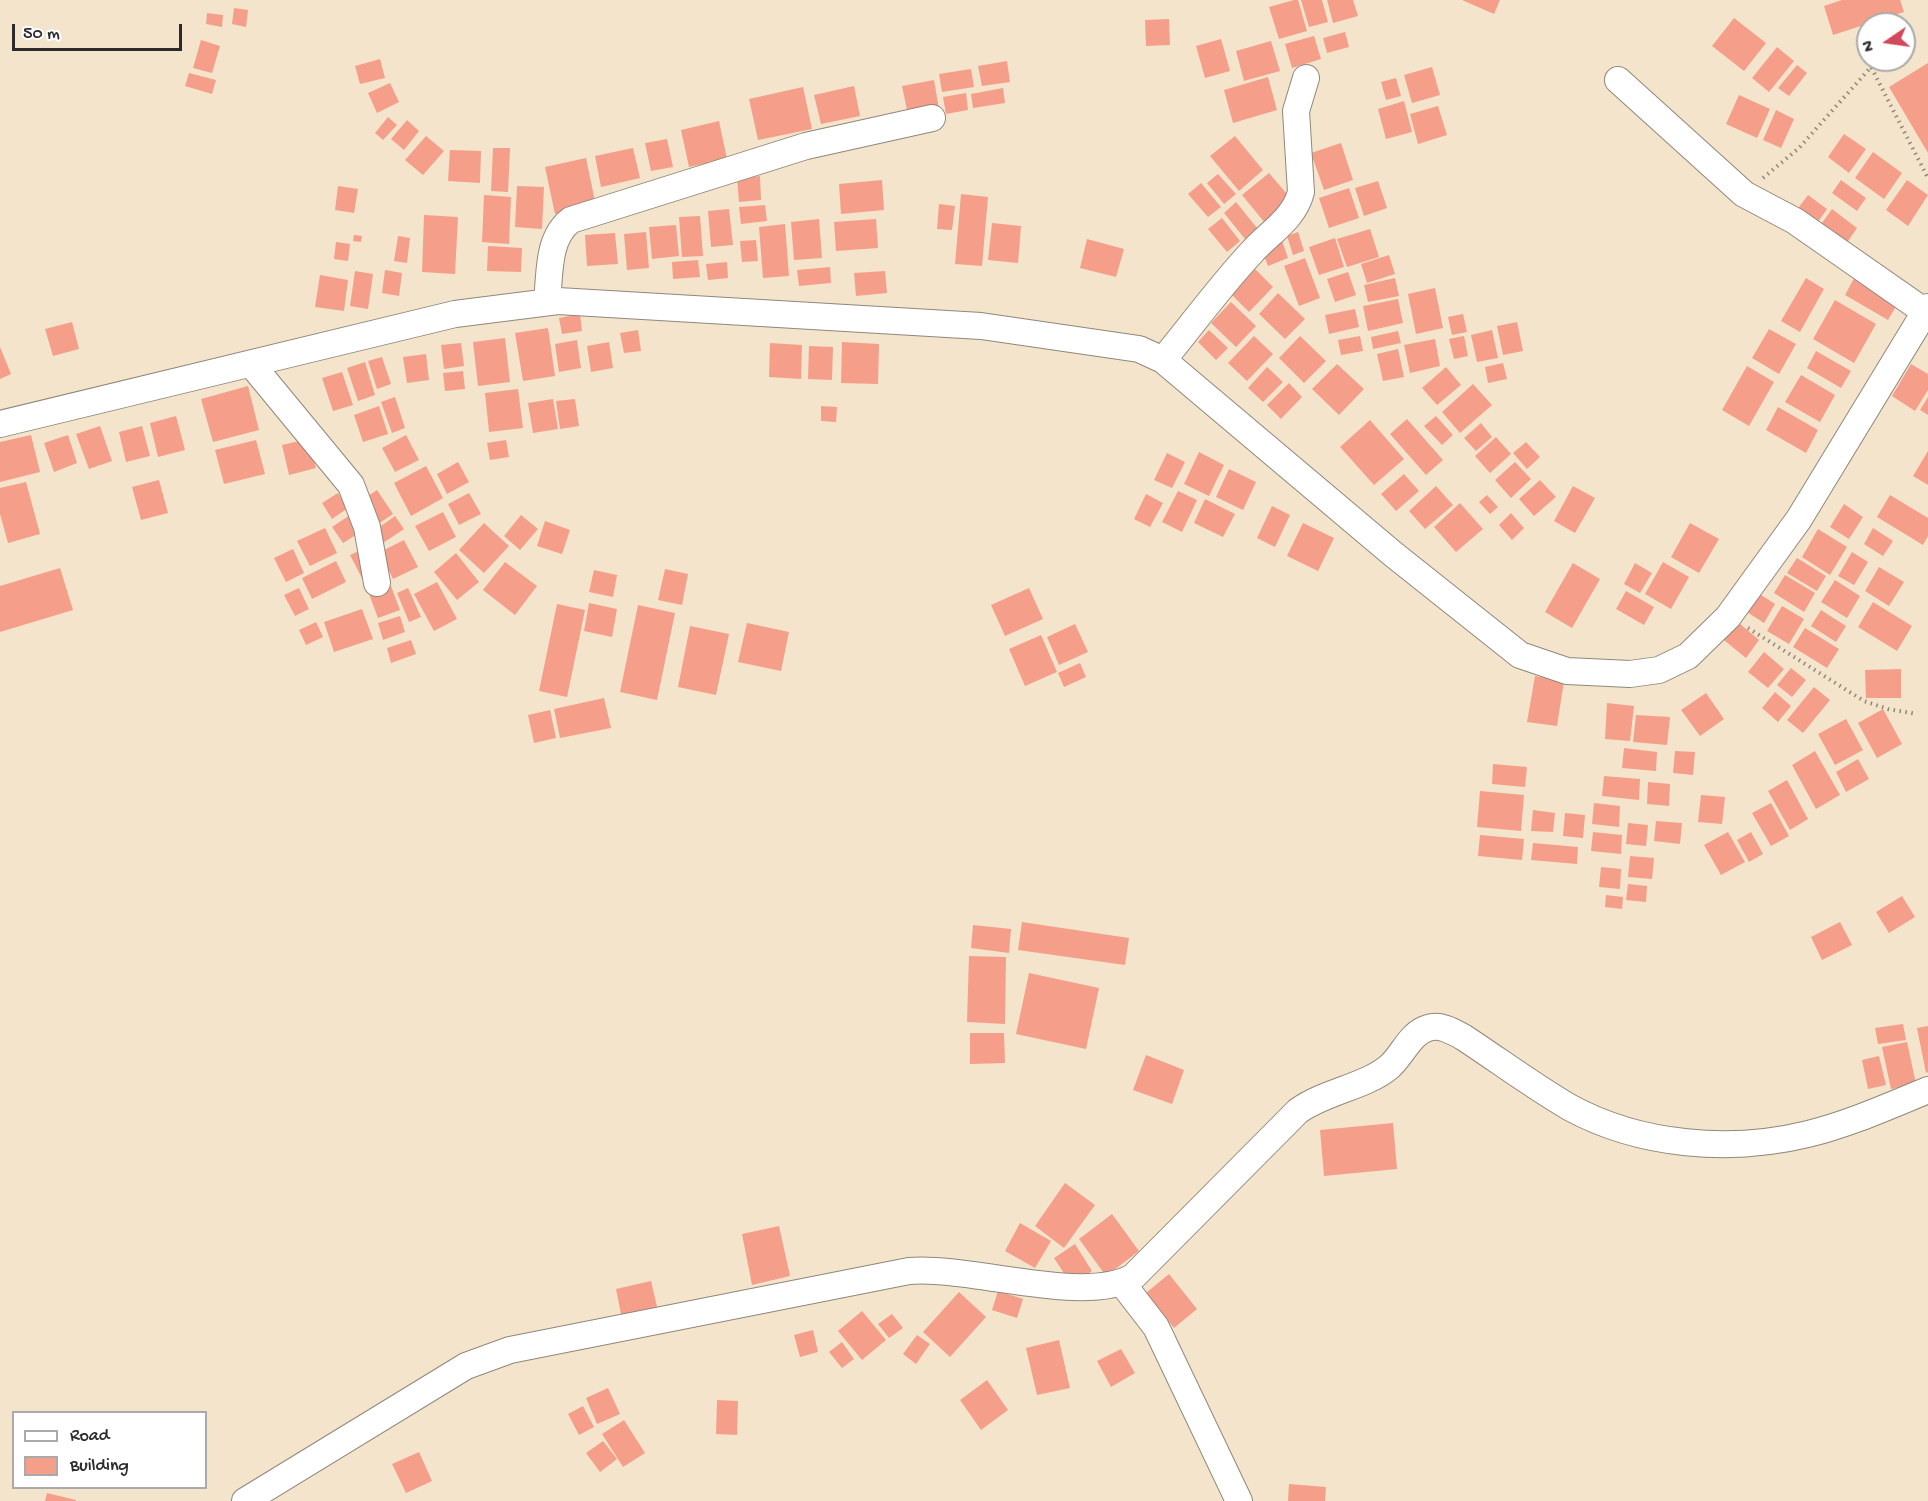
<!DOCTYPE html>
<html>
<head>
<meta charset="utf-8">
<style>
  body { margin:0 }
  #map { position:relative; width:1928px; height:1501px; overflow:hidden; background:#f3e4cb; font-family:"Gochi Hand",sans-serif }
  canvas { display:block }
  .legend { position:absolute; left:12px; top:1411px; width:195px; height:78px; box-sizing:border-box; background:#fff; border:2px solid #aaa; margin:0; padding:8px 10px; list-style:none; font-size:18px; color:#2b2b2b }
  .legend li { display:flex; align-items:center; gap:12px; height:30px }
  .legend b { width:30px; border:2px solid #aaa }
  .north { position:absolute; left:1856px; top:12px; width:60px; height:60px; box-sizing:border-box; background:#fff; border:2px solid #aaa; border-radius:50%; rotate:257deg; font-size:16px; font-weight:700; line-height:24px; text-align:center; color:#2b2b2b }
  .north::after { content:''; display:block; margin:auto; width:21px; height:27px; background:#d1495b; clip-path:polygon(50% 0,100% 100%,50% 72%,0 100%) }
  .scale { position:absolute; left:12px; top:24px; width:170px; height:27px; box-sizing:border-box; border:3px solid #2b2b2b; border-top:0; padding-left:8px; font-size:18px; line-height:21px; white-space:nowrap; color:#2b2b2b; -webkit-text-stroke:4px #fff; paint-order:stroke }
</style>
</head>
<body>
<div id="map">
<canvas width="1928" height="1501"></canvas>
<ul class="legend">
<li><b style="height:8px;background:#fff"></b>Road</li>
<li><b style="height:16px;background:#f59f8b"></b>Building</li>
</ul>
<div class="north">N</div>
<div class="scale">50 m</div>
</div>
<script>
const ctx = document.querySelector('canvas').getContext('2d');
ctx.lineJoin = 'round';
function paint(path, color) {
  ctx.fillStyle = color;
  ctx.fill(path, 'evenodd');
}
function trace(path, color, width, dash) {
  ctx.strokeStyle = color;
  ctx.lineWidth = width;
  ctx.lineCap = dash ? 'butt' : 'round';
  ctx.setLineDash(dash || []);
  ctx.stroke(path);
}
paint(new Path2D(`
  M1294 0H1298L1307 31 1279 39 1269 7Z
  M1301 0H1322L1328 22 1309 27Z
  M1327 0H1353L1358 16 1333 23Z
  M1462 0H1500L1494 14Z
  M1842 0H1900L1904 12 1833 35 1824 6Z
  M234 8 248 10 246 27 232 24Z
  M207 13 223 15 222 27 206 24Z
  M1734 18 1766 43 1744 71 1712 46Z
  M1169 19 1170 45 1146 46 1145 20Z
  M1345 32 1349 47 1327 53 1323 38Z
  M1314 36 1321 59 1292 68 1285 44Z
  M1221 39 1230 71 1205 78 1196 46Z
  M201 40 220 46 212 73 193 68Z
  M1271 41 1280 71 1244 81 1236 51Z
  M1777 47 1794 61 1769 92 1752 78Z
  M380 59 385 78 360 84 355 66Z
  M1007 61 1010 82 982 86 978 66Z
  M1928 63V153L1889 87Z
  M1797 65 1807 73 1789 96 1778 88Z
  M1432 67 1440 95 1412 103 1404 75Z
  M971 69 974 87 942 92 939 74Z
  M189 73 216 80 212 94 185 86Z
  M1268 77 1277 110 1233 123 1224 90Z
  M1396 78 1401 96 1386 100 1381 82Z
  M934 80 939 109 908 115 902 86Z
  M390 83 399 102 377 113 368 93Z
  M854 86 860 116 821 124 814 95Z
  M803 87 812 129 758 140 749 99Z
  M1003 88 1005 103 973 108 971 94Z
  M966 93 968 110 946 114 943 97Z
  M1739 95 1770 109 1757 138 1726 124Z
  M1404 101 1412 132 1386 139 1378 109Z
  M1438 106 1447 135 1418 144 1410 114Z
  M1776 110 1794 119 1781 148 1763 140Z
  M388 117 397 125 383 140 375 133Z
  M407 120 419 131 404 150 391 139Z
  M719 121 727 159 689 167 681 130Z
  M1844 134 1866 149 1849 173 1828 157Z
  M426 136 444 151 423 175 405 160Z
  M1235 136 1263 170 1239 191 1210 156Z
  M667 139 673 167 651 171 645 143Z
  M1341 143 1353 180 1324 190 1311 153Z
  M493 148H510L508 192 491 191Z
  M633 148 640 178 601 187 595 156Z
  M450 150 481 151 480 183 448 181Z
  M1873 152 1902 173 1884 199 1855 178Z
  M586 158 596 206 555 214 545 167Z
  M1269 173 1292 200 1265 223 1242 195Z
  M1218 174 1236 194 1224 204 1207 183Z
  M760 176 761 200 739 202 737 178Z
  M882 180 884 210 841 214 839 184Z
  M1841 180 1866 198 1857 211 1832 193Z
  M1907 180 1928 195 1908 226 1886 210Z
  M1378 181 1387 208 1364 216 1355 188Z
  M1201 183 1221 207 1208 217 1188 194Z
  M338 186 358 189 354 213 335 210Z
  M517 186 544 187 542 229 515 227Z
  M1349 188 1359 218 1329 228 1319 198Z
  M961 194 988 197 982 266 955 264Z
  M484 195 511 197 509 244 482 242Z
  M1808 195 1827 209 1813 229 1793 215Z
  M1236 202 1257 228 1245 239 1224 213Z
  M939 204 955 206 952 230 937 229Z
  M765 205 767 221 741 224 739 207Z
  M729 209 733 245 711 247 708 211Z
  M1832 209 1857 228 1844 247 1819 227Z
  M424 215 458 217 455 274 422 272Z
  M700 216 703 256 682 257 679 217Z
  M1222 218 1240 241 1227 252 1208 229Z
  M819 219 822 258 794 260 791 222Z
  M876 219 878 248 836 251 834 222Z
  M992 223 1021 226 1018 263 988 260Z
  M785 224 789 276 763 278 759 227Z
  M676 225 679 256 652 259 649 227Z
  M1370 229 1379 257 1347 267 1337 239Z
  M646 232 649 268 627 270 624 234Z
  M1298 232 1304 251 1293 255 1287 236Z
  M615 233 618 264 587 266 585 235Z
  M354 235 362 236 361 242 353 241Z
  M398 236 410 238 407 263 394 261Z
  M1281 238 1288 258 1268 266 1260 245Z
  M1335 238 1344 267 1319 275 1309 247Z
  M1087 239 1124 249 1116 277 1080 268Z
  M756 240 758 261 742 262 740 241Z
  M336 242 350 244 348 261 334 259Z
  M488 246 522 248 521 272 487 271Z
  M1389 255 1395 274 1367 283 1361 264Z
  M1305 258 1320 298 1299 306 1284 266Z
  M698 260 700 277 673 279 672 262Z
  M727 262 728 278 708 280 706 264Z
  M830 267 831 283 799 286 797 270Z
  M1255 269 1273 287 1249 312 1231 294Z
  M385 270 402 273 399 296 382 293Z
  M355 271 373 274 368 309 350 306Z
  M885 271 887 293 856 296 854 273Z
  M1858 271 1902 296 1888 320 1845 295Z
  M1348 272 1356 295 1335 302 1327 279Z
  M320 275 348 280 344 311 315 307Z
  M1395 278 1399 296 1368 302 1364 285Z
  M1806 278 1824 289 1800 332 1781 321Z
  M1435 288 1443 328 1416 334 1408 294Z
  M1278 293 1305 319 1285 339 1259 314Z
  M1398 299 1403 323 1368 331 1363 306Z
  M1835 300 1876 324 1854 363 1813 339Z
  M1231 302 1256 326 1236 347 1211 323Z
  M1355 309 1359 327 1329 334 1325 315Z
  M580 314 582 331 562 334 559 318Z
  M1463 314 1467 332 1452 335 1448 317Z
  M72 322 79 349 53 356 45 329Z
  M1517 322 1523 351 1503 355 1497 326Z
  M548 328 555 376 523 381 515 333Z
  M1769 329 1796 344 1779 374 1752 358Z
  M638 330 641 351 624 353 620 333Z
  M1209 330 1228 348 1216 360 1198 342Z
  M1492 330 1498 358 1477 362 1471 335Z
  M1398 331 1401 343 1373 349 1371 337Z
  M1254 336 1273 354 1247 381 1228 363Z
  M1300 336 1326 361 1304 383 1279 358Z
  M1360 336 1363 351 1341 355 1338 340Z
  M1464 336 1468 356 1454 359 1449 339Z
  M505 338 510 382 478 386 473 342Z
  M1435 339 1440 366 1410 373 1404 345Z
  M577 340 581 368 559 372 555 344Z
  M609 342 613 368 591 372 587 346Z
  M842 342 879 344 878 384 841 383Z
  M461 343 464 366 444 369 441 345Z
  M770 343 802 345 801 379 769 377Z
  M809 346 833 347 832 380 808 379Z
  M0 347 11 374 0 379Z
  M1398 349 1404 377 1383 381 1377 354Z
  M1816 351 1851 371 1841 388 1807 368Z
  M426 354 429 380 407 383 403 357Z
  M382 357 391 384 377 389 368 361Z
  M365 362 375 395 358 401 347 368Z
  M1503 363 1507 379 1488 383 1485 367Z
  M1337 364 1364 389 1339 415 1312 389Z
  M1911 364 1928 374V390L1915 411 1892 396Z
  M1747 366 1774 382 1749 426 1722 410Z
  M1267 367 1283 382 1263 402 1248 388Z
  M1446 367 1461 385 1437 405 1422 388Z
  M463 371 465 389 445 391 443 373Z
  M342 372 353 405 333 411 322 378Z
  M1801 375 1835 395 1820 422 1785 402Z
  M1289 383 1302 397 1281 419 1267 405Z
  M1473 384 1492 405 1460 433 1442 412Z
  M248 386 259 430 213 442 201 399Z
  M518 389 523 428 489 432 485 393Z
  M395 397 405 428 392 433 381 402Z
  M1928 397V415L1920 410Z
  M553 399 558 429 533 433 528 403Z
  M575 399 579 426 560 429 556 401Z
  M379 406 388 434 363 442 354 415Z
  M821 406 837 407 836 422 821 421Z
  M1778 407 1818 430 1806 453 1766 430Z
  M176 416 185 450 158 457 150 423Z
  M1436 416 1453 435 1442 445 1424 426Z
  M1407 419 1443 460 1426 475 1390 434Z
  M1370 420 1404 459 1374 485 1340 447Z
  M1481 423 1492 437 1476 451 1464 438Z
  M100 426 112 461 89 469 76 434Z
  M142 426 150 456 126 462 119 432Z
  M31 435 40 472 0 482V442Z
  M68 435 77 463 54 472 44 443Z
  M406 435 419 460 395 472 382 448Z
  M1496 437 1511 454 1490 473 1475 456Z
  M308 439 316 468 289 475 282 445Z
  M256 440 265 474 224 484 215 450Z
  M506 440 509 457 490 460 487 443Z
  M1526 442 1540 457 1527 469 1513 453Z
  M1928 451V485L1913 476Z
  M1199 452 1224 465 1209 496 1184 484Z
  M1167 453 1185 462 1172 488 1154 480Z
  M458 462 469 482 447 494 437 474Z
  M1515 462 1531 479 1511 498 1495 480Z
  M426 466 443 498 411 516 394 483Z
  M1229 469 1256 482 1243 510 1216 497Z
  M1404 474 1419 491 1396 511 1381 494Z
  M159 480 168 513 141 520 132 487Z
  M1540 480 1556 497 1534 516 1519 499Z
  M26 482 40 534 8 543 0 514V488Z
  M1436 486 1453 505 1425 529 1409 511Z
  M1573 486 1595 498 1575 533 1554 521Z
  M377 490 393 514 375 526 359 502Z
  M1178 491 1197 500 1182 532 1162 522Z
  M338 493 348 508 332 519 322 503Z
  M469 493 481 514 459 525 448 504Z
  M1146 494 1163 503 1150 527 1134 519Z
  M1487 495 1498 507 1490 514 1479 502Z
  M1890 495 1928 518V536L1923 545 1877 517Z
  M1205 499 1235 514 1223 537 1194 523Z
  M1460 503 1483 529 1456 552 1434 527Z
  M1844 504 1863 517 1849 539 1830 527Z
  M1272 506 1290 515 1275 547 1257 538Z
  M356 511 367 528 343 543 332 527Z
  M443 512 456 537 429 551 415 526Z
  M1511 513 1524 528 1512 540 1499 525Z
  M521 515 538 529 520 550 504 536Z
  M395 516 404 529 383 543 374 531Z
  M545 521 570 530 562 554 537 546Z
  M484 523 509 546 484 573 459 550Z
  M1303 523 1334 538 1318 571 1287 556Z
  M1690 523 1719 539 1699 573 1671 557Z
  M325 528 337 553 310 566 297 541Z
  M1873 528 1893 541 1883 556 1864 544Z
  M1818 529 1847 547 1830 575 1802 557Z
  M404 540 418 567 393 579 380 552Z
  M370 546 366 586 350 555Z
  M293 549 304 573 286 582 274 558Z
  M1852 552 1868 562 1854 585 1838 576Z
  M456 553 479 582 457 600 434 572Z
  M1797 558 1826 576 1817 591 1787 573Z
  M336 561 346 582 312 599 302 578Z
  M505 562 537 586 515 615 483 590Z
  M1663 562 1689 577 1671 609 1645 594Z
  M1573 563 1600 579 1572 628 1545 612Z
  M1635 563 1652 573 1640 593 1624 584Z
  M1879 567 1904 582 1889 606 1865 591Z
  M60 568 73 610 0 632V586Z
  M665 569 688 574 682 605 658 600Z
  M594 570 617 575 613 597 589 592Z
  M1785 575 1815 593 1804 612 1774 593Z
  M1835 580 1860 596 1847 618 1821 602Z
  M437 582 457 619 434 631 414 594Z
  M391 586 400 610 378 618 369 594Z
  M299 588 309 609 295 616 284 595Z
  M408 588 421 617 409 622 397 593Z
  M1029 588 1043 619 1005 636 991 605Z
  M1626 591 1654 607 1644 625 1616 609Z
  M1758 593 1775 604 1764 623 1747 612Z
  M1873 602 1912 626 1897 651 1858 627Z
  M589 603 617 609 612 637 584 631Z
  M557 604 585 610 567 697 539 691Z
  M638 605 675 613 657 700 620 692Z
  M1782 606 1804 619 1789 644 1767 631Z
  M362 609 373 639 334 652 324 622Z
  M1821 610 1846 626 1836 642 1811 626Z
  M400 616 405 632 383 640 378 623Z
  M1733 618 1759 640 1746 658 1719 636Z
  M316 622 323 637 306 645 299 630Z
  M747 623 789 632 781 671 738 662Z
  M1075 624 1088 652 1059 665 1047 637Z
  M690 626 729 634 716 695 678 687Z
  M1805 628 1839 649 1827 668 1793 647Z
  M1041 635 1057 672 1025 686 1009 649Z
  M411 640 416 654 391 663 387 648Z
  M1764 652 1784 669 1768 688 1748 672Z
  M1080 663 1086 677 1064 687 1058 673Z
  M1791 668 1806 680 1792 697 1777 685Z
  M1901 669V698H1866L1865 670Z
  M1535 676 1564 681 1557 726 1527 722Z
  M1814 687 1830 700 1803 733 1787 720Z
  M1775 692 1791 706 1778 722 1762 708Z
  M1706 693 1724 719 1700 736 1681 710Z
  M604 698 611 728 560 738 554 709Z
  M1607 703 1634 706 1630 741 1605 739Z
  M1883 709 1902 744 1877 758 1858 723Z
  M550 710 556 738 534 743 528 715Z
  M1636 715 1670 717 1667 745 1633 742Z
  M1846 719 1863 750 1835 765 1818 734Z
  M1624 748 1657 752 1656 771 1622 768Z
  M1675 751 1695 752 1693 775 1673 773Z
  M1815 751 1840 795 1816 809 1792 765Z
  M1858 759 1869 779 1846 792 1836 772Z
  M1493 764 1527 767 1525 787 1492 784Z
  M1604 776 1640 779 1639 800 1602 796Z
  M1787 780 1808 819 1790 830 1768 791Z
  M1648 782 1670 784 1669 806 1647 804Z
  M1480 791 1524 795 1521 831 1477 827Z
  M1701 795 1725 797 1722 824 1698 822Z
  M1594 803 1620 806 1619 827 1592 824Z
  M1771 803 1789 836 1771 846 1752 813Z
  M1533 810 1555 813 1553 832 1531 831Z
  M1565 813 1585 815 1583 838 1563 836Z
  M1656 821 1682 823 1680 844 1654 841Z
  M1628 823 1648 825 1646 846 1626 844Z
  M1593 832 1622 835 1621 854 1591 851Z
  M1728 832 1745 862 1721 875 1704 845Z
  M1751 832 1763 854 1749 862 1737 840Z
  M1480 835 1524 839 1522 860 1478 856Z
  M1533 843 1578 847 1577 864 1531 860Z
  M1630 856 1654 858 1652 879 1628 877Z
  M1601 867 1621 869 1620 889 1599 887Z
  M1628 884 1647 886 1646 902 1626 900Z
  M1606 895 1623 897 1622 909 1605 907Z
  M1902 896 1915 917 1889 933 1876 912Z
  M1022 922 1129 938 1125 965 1018 950Z
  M1840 922 1852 945 1822 960 1811 937Z
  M973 925 1011 929 1009 953 971 948Z
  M969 956 1006 957 1005 1024 967 1022Z
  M1029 973 1099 988 1086 1049 1016 1034Z
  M1903 1024 1906 1040 1878 1044 1875 1028Z
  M1928 1026V1072L1926 1073 1917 1028Z
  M970 1033H1004L1005 1063 970 1064Z
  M1907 1042 1916 1084 1891 1089 1882 1047Z
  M1146 1055 1184 1070 1172 1104 1133 1090Z
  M1879 1056 1886 1085 1868 1089 1862 1060Z
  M1393 1123 1397 1169 1324 1176 1320 1130Z
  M1065 1183 1095 1205 1064 1248 1035 1226Z
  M1112 1214 1139 1251 1106 1276 1079 1239Z
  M1020 1223 1051 1241 1035 1268 1005 1251Z
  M779 1226 790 1276 752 1285 742 1234Z
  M1075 1244 1092 1271 1071 1284 1054 1258Z
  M1169 1274 1197 1309 1174 1328 1146 1293Z
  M651 1281 658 1311 622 1319 616 1289Z
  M998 1291 1023 1299 1017 1318 992 1310Z
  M959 1292 986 1317 950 1357 923 1332Z
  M862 1311 886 1340 862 1360 838 1331Z
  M892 1314 903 1328 889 1338 878 1324Z
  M813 1330 818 1352 800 1357 794 1335Z
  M917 1335 930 1344 916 1364 903 1354Z
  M1059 1340 1070 1388 1037 1395 1026 1348Z
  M842 1342 854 1359 842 1368 829 1352Z
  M1121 1349 1135 1373 1111 1387 1097 1361Z
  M987 1380 1008 1410 981 1430 960 1400Z
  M608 1388 620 1414 597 1424 586 1398Z
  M717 1400 738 1401 737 1435 716 1434Z
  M583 1406 594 1427 579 1435 568 1414Z
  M624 1420 645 1453 623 1467 602 1434Z
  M603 1441 617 1459 600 1472 586 1453Z
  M419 1452 432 1481 406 1493 392 1464Z
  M1289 1484 1326 1487 1325 1501H1288Z
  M47 1493 76 1500V1501H45Z`), '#f59f8b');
const minor = new Path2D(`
  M1618 80 1744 194 1795 221 1924 311
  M547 302C550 274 547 238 571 220L806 146 932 118
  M1163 360C1192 325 1220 286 1252 252 1270 232 1294 219 1301 192L1296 111 1306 78
  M252 365 351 485 367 527 377 583
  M0 424 455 314 558 301 981 326 1139 349 1163 360 1393 554 1520 655 1567 671 1630 674 1659 670 1688 656 1728 617 1799 519 1928 307
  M1122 1283 1156 1327 1239 1501
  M245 1501 466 1366 510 1350 909 1271C973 1266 1082 1305 1133 1277L1298 1111C1326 1091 1365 1087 1389 1067 1403 1055 1410 1033 1428 1028 1440 1024 1452 1031 1463 1037 1498 1060 1533 1086 1569 1107 1640 1146 1731 1153 1808 1134 1849 1124 1889 1106 1928 1090`);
trace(minor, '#8f887b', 28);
trace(new Path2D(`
  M1763 178 1799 148 1871 67 1928 178
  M1748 628 1864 701 1888 709 1917 714`), '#8f887b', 4, [1.5, 4.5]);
trace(minor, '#fff', 26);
</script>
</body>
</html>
